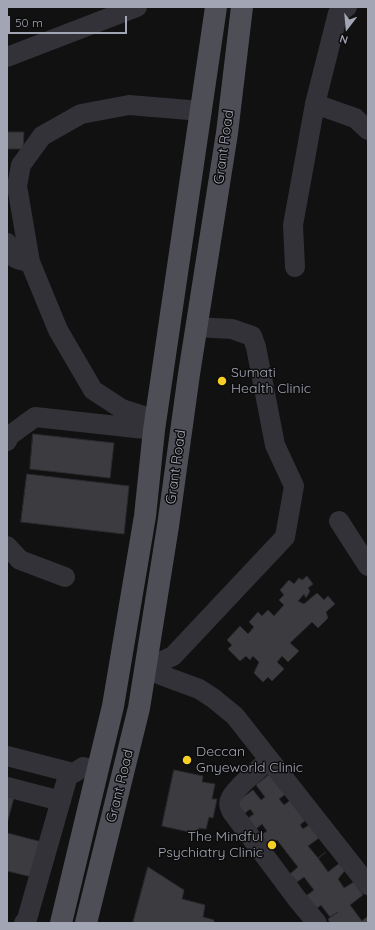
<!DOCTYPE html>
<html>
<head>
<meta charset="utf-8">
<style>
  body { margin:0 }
  #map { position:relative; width:375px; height:930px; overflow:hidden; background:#111112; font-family:Quicksand,sans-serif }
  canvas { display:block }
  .frame { position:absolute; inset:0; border:8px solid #a2a5b4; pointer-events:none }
  .north { position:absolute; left:327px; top:8px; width:40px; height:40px; -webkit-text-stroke:3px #0c0c0d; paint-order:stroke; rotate:196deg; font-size:11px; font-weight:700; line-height:16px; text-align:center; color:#a2a5b4 }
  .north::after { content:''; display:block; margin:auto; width:14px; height:18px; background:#a2a5b4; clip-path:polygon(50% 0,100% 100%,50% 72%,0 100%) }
  .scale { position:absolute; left:8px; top:16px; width:119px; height:18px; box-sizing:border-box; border:2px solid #a2a5b4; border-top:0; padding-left:5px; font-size:12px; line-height:14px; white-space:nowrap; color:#a2a5b4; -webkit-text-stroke:3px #0c0c0d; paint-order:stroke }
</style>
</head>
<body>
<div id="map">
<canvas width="375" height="930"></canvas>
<div class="frame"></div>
<div class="north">N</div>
<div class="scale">50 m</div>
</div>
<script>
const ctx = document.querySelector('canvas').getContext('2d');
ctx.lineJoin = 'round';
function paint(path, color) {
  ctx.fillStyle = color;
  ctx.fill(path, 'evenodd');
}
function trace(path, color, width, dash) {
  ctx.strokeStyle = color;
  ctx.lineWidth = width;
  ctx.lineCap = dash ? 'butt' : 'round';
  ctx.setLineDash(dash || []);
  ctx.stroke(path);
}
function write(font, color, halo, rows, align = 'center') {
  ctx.font = font + ' Quicksand,sans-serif';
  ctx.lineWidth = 3;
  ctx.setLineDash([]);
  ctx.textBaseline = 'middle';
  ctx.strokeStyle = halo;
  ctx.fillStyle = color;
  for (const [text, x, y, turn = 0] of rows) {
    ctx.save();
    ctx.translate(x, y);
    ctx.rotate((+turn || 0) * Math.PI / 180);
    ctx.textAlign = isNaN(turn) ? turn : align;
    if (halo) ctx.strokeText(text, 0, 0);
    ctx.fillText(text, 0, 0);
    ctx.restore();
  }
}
const building = new Path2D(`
  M7 132H24L23 149H7Z
  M33 434 114 443 110 478 30 469Z
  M27 474 129 486 124 534 21 522Z
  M307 576 313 584 308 588 310 591 306 598 304 594 298 601 304 604 317 593 324 600 328 596 335 604 326 612 328 618 318 628 312 622 290 643 299 651 288 662 282 656 277 662 284 669 272 681 268 677 263 682 254 673 259 662 253 656 250 660 246 656 240 661 228 649 232 645 227 640 240 626 248 634 254 627 249 622 258 612 262 616 268 610 274 616 284 605 279 600 284 595 280 590 289 580 294 584 299 578 302 580Z
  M174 770 203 776 202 782 215 784 212 799H217L213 818 209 817 206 829 199 828 198 834 162 826Z
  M275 770 291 790 279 799 284 805 292 799 308 818 300 825 303 829 313 822 323 835 308 846 318 858 326 852 318 858 328 872 341 862 346 869 338 879 344 888 354 882 363 895 350 905 362 921 368 916V921L365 923H330L328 919 338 912 330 917 321 905 316 909 306 896 314 890 304 877 297 882 290 874 298 867 277 840 269 846 261 835 267 831 262 824 256 829 248 818 254 814 250 809 244 814 235 803 253 790 261 800 265 797 256 785Z
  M7 791 15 793 7 824Z
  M7 833 42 842 32 877 7 871Z
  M148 867 184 890 182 899 205 905 203 917 214 920V923H133Z`);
paint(building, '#3b3b40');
trace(building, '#2b2b2f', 1);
trace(new Path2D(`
  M347 7 338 13 315 104 355 118 368 130
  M7 57 137 7
  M7 243C11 258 15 260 30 262
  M295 267 293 225 315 104
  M156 420 122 409 93 390 58 330 30 262 17 186 21 165 42 136 81 114 129 105 201 111
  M7 441 9 436 35 417 154 430
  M339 521 368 566
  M7 546 20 560 65 577
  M145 669 173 656 285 537 294 486 275 445 256 347 252 336 232 329 196 327
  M145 669 199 689 213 698 235 716 368 885
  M7 756 69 772
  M269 760C261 767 232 791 230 800 228 804 230 808 232 812L297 899 317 923
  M7 787 61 801
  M24 923 27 919 69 772 74 773 83 767 98 770`), '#323238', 20);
trace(new Path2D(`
  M61 923 113 706 145 516 154 430 216 7
  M86 923 139 708 168 526 189 374 227 133 242 7`), '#4e4e57', 22);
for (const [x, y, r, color] of [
  [222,381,5,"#f7ce24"],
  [187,760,5,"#f7ce24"],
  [272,845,5,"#f7ce24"]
]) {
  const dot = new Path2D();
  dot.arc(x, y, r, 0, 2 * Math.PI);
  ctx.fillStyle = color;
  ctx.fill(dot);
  trace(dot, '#0c0c0d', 1.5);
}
write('14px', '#a2a5b4', '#0c0c0d', [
  ["Grant Road",224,147,-82],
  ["Grant Road",176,467,-82],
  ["Grant Road",120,786,-76]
]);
write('14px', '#a2a5b4', '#0c0c0d', [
  ["Sumati",231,373],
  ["Health Clinic",231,389],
  ["Deccan",196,752],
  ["Gnyeworld Clinic",196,768],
  ["The Mindful",263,837,"right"],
  ["Psychiatry Clinic",263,853,"right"]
], 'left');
</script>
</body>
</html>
